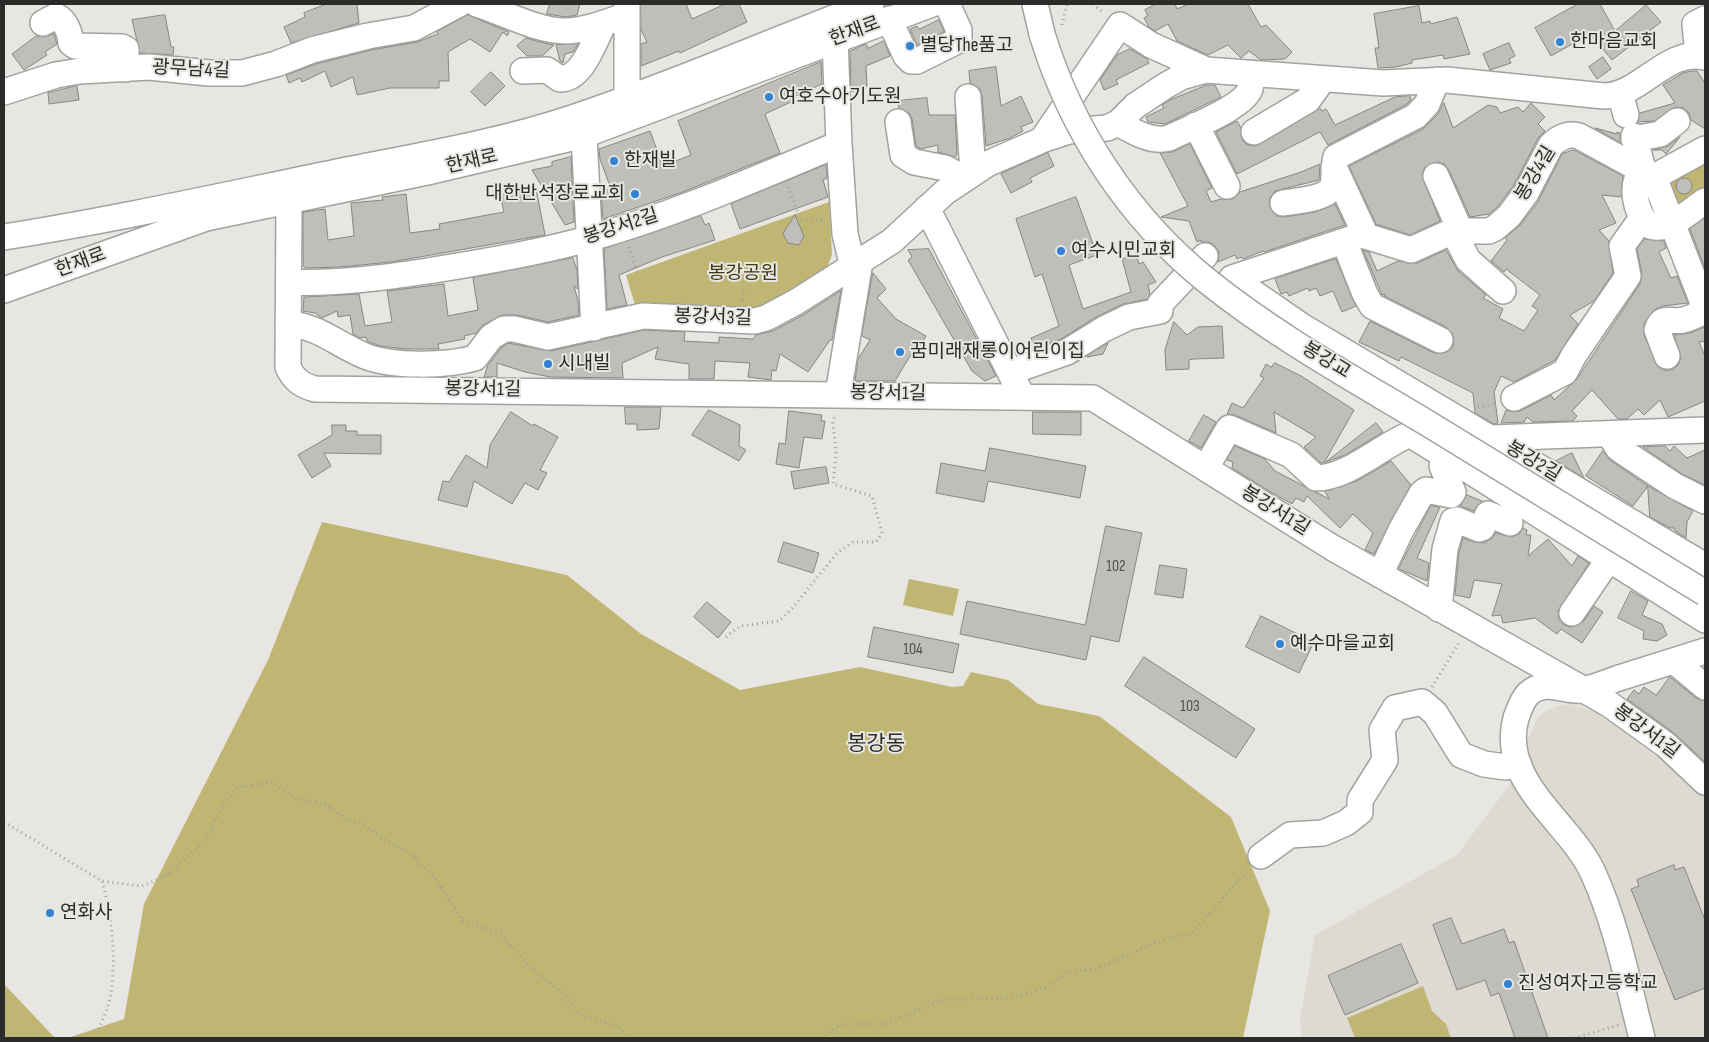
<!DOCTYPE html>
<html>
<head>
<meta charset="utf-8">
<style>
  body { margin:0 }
  #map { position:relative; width:1709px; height:1042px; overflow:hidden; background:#e7e6e2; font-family:"Sofia Sans Condensed",sans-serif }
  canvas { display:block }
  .frame { position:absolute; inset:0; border:5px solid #2b2b2a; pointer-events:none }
</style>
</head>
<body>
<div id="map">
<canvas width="1709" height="1042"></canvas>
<div class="frame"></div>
</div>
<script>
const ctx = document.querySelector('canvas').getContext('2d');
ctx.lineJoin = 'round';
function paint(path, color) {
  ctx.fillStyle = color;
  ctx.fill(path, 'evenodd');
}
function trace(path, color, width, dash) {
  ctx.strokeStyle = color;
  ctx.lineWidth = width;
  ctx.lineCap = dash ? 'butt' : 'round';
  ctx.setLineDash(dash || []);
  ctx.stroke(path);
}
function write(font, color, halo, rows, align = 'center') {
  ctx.font = font + ' "Sofia Sans Condensed","Noto Sans KR",sans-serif';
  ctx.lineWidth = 4;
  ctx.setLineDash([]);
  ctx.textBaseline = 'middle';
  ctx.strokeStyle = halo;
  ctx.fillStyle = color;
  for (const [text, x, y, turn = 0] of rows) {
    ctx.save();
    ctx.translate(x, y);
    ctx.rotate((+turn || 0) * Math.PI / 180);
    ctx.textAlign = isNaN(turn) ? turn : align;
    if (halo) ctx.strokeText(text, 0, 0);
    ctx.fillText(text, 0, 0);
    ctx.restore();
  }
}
paint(new Path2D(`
  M1572 704 1600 714 1650 748 1705 795V1038H1302L1300 1020 1315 935 1457 855 1514 779 1532 767 1527 742 1537 718 1548 710 1561 705Z`), '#dddbd1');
paint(new Path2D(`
  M1705 162V194L1681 208 1674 205 1664 183Z
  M829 202 832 255 825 273 755 312 636 308 626 275Z
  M322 522 567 575 641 634 740 690 860 667 952 687 963 686 971 672 1008 680 1038 704 1099 716 1231 817 1270 911 1243 1038H68L124 1019 144 904 268 660Z
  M909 579 959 589 953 616 903 605Z
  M4 984 55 1038H4Z
  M1423 986 1432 1011 1446 1024 1451 1038H1355L1347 1018Z`), '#c0b673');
const building = new Path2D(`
  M327 4H357L359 23 291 43 284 27 305 17 304 13Z
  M550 4H580L577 15 566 17 547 14Z
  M641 4H686L692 19 725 4H739L747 22 680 53 679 51 641 66V44L647 42 641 30Z
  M1156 4H1175L1177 9 1189 4H1248L1261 27 1266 25 1292 52 1285 59 1261 60 1249 51 1241 58 1228 45 1208 55 1177 41 1168 24 1155 31 1149 27 1144 18 1148 16 1145 10Z
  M1578 4H1600L1615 31 1646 5 1661 22 1612 60 1590 34 1551 56 1535 28Z
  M1419 6 1422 23 1430 21 1431 24 1457 17 1470 54 1444 59 1443 55 1412 60V63L1396 67 1378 68 1375 48H1379L1374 14Z
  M165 15 171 47H174L173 55 140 53 132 20Z
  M468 15 509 32 507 36 503 32 490 52 470 39 448 52 449 81H439V88H390L357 95 353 77 331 87 325 71 302 82 300 78 289 83 286 75 316 64 371 50 417 42 438 34 437 32Z
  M939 20 944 32 917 45 910 29 917 26 919 29Z
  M54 34 57 44 45 52 47 55 24 70 12 54 36 36 43 37Z
  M526 38 540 42 554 45 542 56H527L517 46Z
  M884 41 890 56 866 66 867 86 851 92 850 51 866 44 868 48Z
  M1509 43 1515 56 1509 59 1511 63 1490 70 1483 54Z
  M578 44 573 52 565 54 563 63 560 61 556 45Z
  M1130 49 1147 59 1149 63 1116 80 1118 84 1104 90 1100 80 1117 55Z
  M1603 57 1611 69 1597 79 1589 67Z
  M821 62 822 84 791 98 793 101 765 114 780 153 680 193 603 219 601 192 611 189 600 159 599 149 650 131 663 166 691 155 678 121Z
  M996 67 1001 106 1021 96 1033 122 1021 127 1023 131 1010 138 986 146 982 96 980 89 970 83 969 71Z
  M1692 71H1697L1705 83V129L1691 120 1689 113 1683 108 1676 107 1654 121 1638 122 1640 113 1675 103 1663 85 1683 73Z
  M491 72 505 86 485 106 471 92Z
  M1207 85H1215L1221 97 1165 124 1148 122 1146 117 1164 108 1162 105 1170 100Z
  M77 86 79 100 49 104 48 93Z
  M1410 96 1411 100 1407 104 1328 145 1320 132 1237 174 1216 132 1237 121 1241 128 1242 140 1247 145 1255 146 1320 108 1322 111 1326 109 1335 125 1395 97Z
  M927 98 929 115H955L957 155 955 157 938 152V145L921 149 916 146 912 119 909 113 899 108 898 101Z
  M1444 103 1453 128 1488 105 1497 107 1500 113 1518 107 1523 112 1531 103 1545 117 1538 124 1545 131 1538 138 1514 185 1498 206 1489 214 1470 217 1449 170 1444 164 1437 162 1425 167 1422 175 1440 221 1410 235 1376 224 1349 166 1423 129 1438 114Z
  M1595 128 1617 134V132L1620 133V142Z
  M1680 137 1666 154 1662 150H1653L1668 146Z
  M1190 144 1212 188 1206 191 1211 202 1221 199H1233L1240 192 1301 172 1320 164 1319 180 1275 191 1270 198 1269 205 1277 216 1285 217 1315 212 1335 204 1345 225 1264 252 1263 251 1243 259 1241 257 1237 259 1235 255 1218 262 1219 252 1215 246 1209 242H1201V240L1197 242 1189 221 1161 217 1188 206 1160 153 1172 152Z
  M1574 150 1623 176 1621 197 1602 195 1616 223 1599 230 1609 241 1613 273 1594 301 1570 315 1578 324 1555 360 1514 382 1501 376 1494 392 1498 423 1494 424 1475 413 1473 393 1401 357 1399 361 1359 342 1370 321 1434 353 1447 352 1453 347 1454 340 1452 333 1446 327 1384 296 1385 294 1382 295 1363 250 1369 252 1377 271 1398 261 1417 263 1446 250 1458 271 1486 295 1483 298 1503 309 1499 318 1524 331 1538 310 1532 306 1540 295 1506 269 1504 272 1491 261 1507 240 1505 238 1520 225 1538 202 1562 154Z
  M1048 153 1054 166 1030 178 1032 182 1011 193 1001 174Z
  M571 157 574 222 565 225 532 170 552 166V162Z
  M826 165 827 178 823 180 828 197 740 229 731 204Z
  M1676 186a8 8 0 1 1 16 0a8 8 0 1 1-16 0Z
  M536 188 545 235 391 262 340 267 306 268 303 266V212L325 209 328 240 354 236 351 203 383 200 382 197 406 194 410 233 440 229 439 224 504 212 500 195Z
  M1076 197 1097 255 1069 265 1083 309 1131 292 1122 259 1136 254 1139 264 1143 262 1156 282 1148 285 1150 294 1148 299 1123 304 1096 317 1061 339 1034 348 1031 338 1059 326 1042 274 1035 277 1016 219Z
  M795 215 804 236 799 245 788 243 783 234Z
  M701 216 705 225 709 223 715 240 662 257 619 275 627 305 607 309 604 249Z
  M1705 218V269L1690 229Z
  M1645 239 1664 241 1666 248 1659 252 1671 278 1677 276 1688 303 1662 306 1654 310 1644 324V335L1658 367 1664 370H1672L1678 365 1681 358 1674 335 1690 333 1705 327V341L1699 342 1705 356V401L1668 417 1660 400 1644 415 1638 409 1627 419H1618L1592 390 1572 411 1577 416 1573 421 1533 422 1527 417 1524 422 1501 423 1506 410 1513 412 1520 411 1551 395 1554 400 1577 379 1640 284 1642 274 1637 249Z
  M929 249 996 376 985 381 972 371 908 260 912 257 908 250Z
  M573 258 577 270 578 289 574 286 578 301 579 315 548 322 517 315H503L483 325 476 333 464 336 465 339 438 344 439 349H405L380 346 367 341 366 337 360 338 353 334 350 315 338 317 337 311 322 318 315 313 303 311 304 297 359 294 365 326 392 322 387 291 444 284 448 316 478 310 473 278Z
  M1336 259 1356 306 1342 312 1333 291 1320 296 1316 288 1309 291 1308 288 1289 296 1287 292 1281 294 1275 279Z
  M873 273 886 289 877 298 896 319 926 336 916 353 913 351 895 381H855L858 359 870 340 862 336Z
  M841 291 832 340H830L808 372 780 354 776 371 772 370 771 380 748 377 750 363 715 361 714 379H689V364L655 359 658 347 622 363 623 378 550 377 525 372 497 363V377H484L488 365 501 348 508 343 551 351 644 330 685 332 684 341 719 343V337L753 339 756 335 773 331 803 315Z
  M1174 322 1187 335 1198 327 1222 326 1224 358 1193 359 1189 360V369L1166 370 1165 350Z
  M1108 343 1103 354 1087 357V356Z
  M1275 363 1301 376 1354 410 1324 463H1321L1304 447 1316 437 1274 412 1276 433 1235 415 1227 414 1232 403 1243 408 1264 378 1260 376 1266 364 1271 367Z
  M625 407H661L659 429 637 430V424H626Z
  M709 410 740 425 739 446 746 450 739 461 692 435Z
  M789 411 822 415 821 421H825L822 439 804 437 799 468 776 464 779 443 785 444Z
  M511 412 533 426 534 424 558 437 540 470 547 473 538 490 525 483 512 504 474 481 467 507 438 500 443 481 449 482 466 455 487 468 490 445Z
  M1033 412H1081V435L1033 434Z
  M1204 415 1216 422 1201 448 1189 441Z
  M1376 423 1383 432 1345 455 1326 462Z
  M332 425H346V431H357V435H381V454L324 453 331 466 312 478 298 455 332 435Z
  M1235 446 1265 459 1275 471 1329 499 1325 491 1357 481 1391 461 1411 485 1374 554 1365 550 1373 533 1353 514 1340 528 1307 496 1304 502 1296 498 1292 504 1274 494 1232 468 1233 462 1227 460Z
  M1665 446 1670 451 1674 446 1687 458 1705 450V485L1682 474 1643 447Z
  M990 448 1086 466 1080 498 988 481 984 502 936 493 941 463 985 471Z
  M1603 451 1610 460 1648 486 1633 506 1586 476Z
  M1572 453 1584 478 1556 461Z
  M826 467 829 483 794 489 791 472Z
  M1648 486 1693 511 1687 522 1686 538 1675 531 1674 528H1670L1650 517Z
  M1467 495 1482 501 1474 511 1461 506Z
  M1431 506 1440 507 1417 558 1429 563 1427 581 1399 569Z
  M1106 526 1142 533 1119 642 1091 636 1086 660 960 634 967 601 1085 625Z
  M1523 528 1527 530 1526 535H1531L1528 556 1548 539 1572 566 1578 556 1589 563 1558 611 1559 619 1564 625 1571 627 1584 621 1594 606 1603 612 1582 643 1561 629 1557 634 1535 618 1503 623 1501 615 1492 616 1502 584 1474 580 1470 598 1455 595 1459 552 1463 538 1474 542 1484 543 1491 539 1496 533 1512 537 1519 534Z
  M784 542 819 553 813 573 778 562Z
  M1160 565 1187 569 1183 598 1155 594Z
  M1631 591 1648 601 1642 615 1662 624 1667 635 1657 641 1643 639 1644 631 1618 618Z
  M707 602 731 622 718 638 694 617Z
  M1261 616 1314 642 1299 673 1246 647Z
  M874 627 959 644 953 673 868 657Z
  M1144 657 1255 729 1236 758 1125 686Z
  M1670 677 1696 698 1705 701V762L1674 733 1627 699 1634 690 1639 694 1644 687 1656 695Z
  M1674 865 1675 870 1684 867 1705 920V988L1675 1000 1631 889 1639 886 1637 880Z
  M1451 918 1462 944 1504 929 1509 943 1514 941 1548 1038H1515L1499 993 1491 996 1485 980 1457 990 1433 925Z
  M1401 944 1418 983 1345 1015 1328 976Z`);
paint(building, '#bfbeba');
trace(building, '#878683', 1);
const minor = new Path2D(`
  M477 4C505 13 537 31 566 31 588 30 607 22 627 15
  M627 4V98
  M1035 4 1042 34
  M889 19 906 56 911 61H917L959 40V30L947 4
  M43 23 56 16C66 21 70 33 71 43L75 46 122 47 126 49V69
  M1698 55 1695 24 1705 19
  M523 71 547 70 560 79C583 79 594 41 604 23
  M4 92 56 75 80 71 149 67 209 73H242L276 64 312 50 368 36 414 28 459 4
  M1620 93 1626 115
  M968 97 973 173
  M898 122 903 155 914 162 945 168 964 178
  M1118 123C1132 131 1152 143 1169 138 1187 129 1243 108 1250 89 1251 85 1251 78 1251 74
  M1196 125 1227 186
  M1254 132 1308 100 1323 79
  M584 135 594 328
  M1634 136 1643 169C1629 184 1635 211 1648 225 1667 235 1690 210 1705 201
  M1634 139 1660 134 1677 121
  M1042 140 1120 25 1151 45 1206 70
  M839 144 845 234 853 267
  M1334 167 1366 236
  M1436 176 1460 230
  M1654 177 1705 149
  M289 201 288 367C294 380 301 385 315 389L1093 398 1333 548 1609 704 1666 745 1705 782
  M1283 203C1295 201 1330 199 1333 185 1335 176 1333 166 1336 157L1416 116 1427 104 1437 80
  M927 208 1021 394
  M1453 231 1468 260 1503 291
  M4 237C113 220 220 196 328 174 411 157 495 144 575 117 675 84 772 40 871 4
  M1344 241 1365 294 1372 306 1440 340
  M1232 278 1362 235 1411 250 1453 231H1489L1495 228 1509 216 1526 193 1551 145C1560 137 1568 133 1579 136L1654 177 1705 308
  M1232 278 1303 327 1705 566
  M289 282C335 284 381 278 428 271 482 262 538 253 591 238 676 214 757 178 839 144L835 39
  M4 290 206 218 427 172 584 135 932 4
  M288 323C322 328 336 344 365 356 393 367 446 366 475 358L491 337 504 329H514L548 337 643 316 755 321 766 318 796 302 892 241 945 192 987 164 1042 140 1069 131 1107 128 1118 123 1135 106 1165 86 1181 77 1206 70 1383 83 1447 80 1604 96C1642 95 1666 48 1705 57
  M1667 356 1657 330C1662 314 1671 323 1683 320 1690 319 1698 314 1705 311
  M1024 367 1067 352 1104 329 1129 317 1160 311V304L1205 256
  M838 394 860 262
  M1514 398 1565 372 1574 355 1628 276 1622 246 1642 218
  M1610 435 1618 448 1625 453 1675 486 1705 501
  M1492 438 1470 471 1705 620
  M1492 438 1705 430
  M1206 468 1229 428 1291 455 1316 478C1347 478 1380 447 1408 435L1413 436 1447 457
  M1380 575 1401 530 1422 493 1426 490 1451 495 1453 492 1442 466 1444 458 1447 457 1458 464
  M1439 609 1445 549 1453 521 1457 520 1479 529 1482 528 1488 514 1510 523
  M1572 613 1609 559
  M1674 661 1705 687
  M1261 856 1290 835 1323 833 1346 823 1360 812V800L1385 760 1382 730 1395 708 1422 702 1435 713 1461 755 1484 764 1506 767 1519 765
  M1642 1038C1628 984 1617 926 1594 875 1572 823 1498 783 1516 718 1519 710 1522 700 1528 694 1546 678 1564 692 1582 690 1594 688 1607 682 1619 678 1647 669 1676 660 1705 651`);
trace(minor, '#a2a29e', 28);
trace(new Path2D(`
  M1093 4 1104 13
  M1062 25 1067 4
  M788 187 798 212
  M801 220 825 219
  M629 247 637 271
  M742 300 744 287
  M1478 407 1497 403
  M726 637 740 626 779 621 791 610 837 553 853 542H876L882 533 872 496 833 484 836 453 833 423 835 414
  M1432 687 1460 641
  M4 822 102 881 142 886 168 875 206 839 222 806 237 788 273 782 296 799 324 803 344 818 361 823 384 839 407 851 435 878 463 921 501 934 528 965 562 992 578 1013 617 1026 630 1038
  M94 1038C100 1025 107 1012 110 998 117 964 112 914 102 881
  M820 1038 837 1027 847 1024H885L943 1000 1011 998 1046 987 1068 972 1096 969 1156 942 1192 933 1248 870
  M1574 1038 1619 1025`), '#9e9e9b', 3, [1, 4]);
trace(minor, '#fff', 25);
const minorBridge = new Path2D(`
  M1042 34C1071 129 1128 217 1206 280 1274 335 1352 378 1427 423 1520 480 1612 536 1705 593`);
trace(minorBridge, '#a2a29e', 28, []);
trace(minorBridge, '#fff', 25);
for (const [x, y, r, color] of [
  [1560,42,5,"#3082d2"],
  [910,46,5,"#3082d2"],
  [769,97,5,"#3082d2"],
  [614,161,5,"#3082d2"],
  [635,194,5,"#3082d2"],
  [1061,251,5,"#3082d2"],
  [900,352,5,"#3082d2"],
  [548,364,5,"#3082d2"],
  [1280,644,5,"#3082d2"],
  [50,913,5,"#3082d2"],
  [1508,984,5,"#3082d2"]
]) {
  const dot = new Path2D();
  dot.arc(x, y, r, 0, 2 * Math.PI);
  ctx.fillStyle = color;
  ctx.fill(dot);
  trace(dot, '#e7e6e2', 2);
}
write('16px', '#50504e', null, [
  ["102",1116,567],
  ["104",913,650],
  ["103",1190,707]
]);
write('19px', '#2b2b2a', '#e7e6e2', [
  ["한재로",855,32,-20],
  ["광무남4길",191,70,3],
  ["한재로",472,162,-13],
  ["봉강4길",1536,174,-59],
  ["봉강서2길",621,227,-18],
  ["한재로",81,263,-20],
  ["봉강서3길",713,318,2],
  ["봉강교",1326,361,31],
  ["봉강서1길",483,390,1],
  ["봉강서1길",888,394,1],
  ["봉강2길",1533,462,31],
  ["봉강서1길",1275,511,32],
  ["봉강서1길",1646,732,37]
]);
write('19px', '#2b2b2a', '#e7e6e2', [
  ["한마음교회",1570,42],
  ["별당The품고",920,46],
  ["여호수아기도원",779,97],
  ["한재빌",624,161],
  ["대한반석장로교회",625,194,"right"],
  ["여수시민교회",1071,251],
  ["꿈미래재롱이어린이집",910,352],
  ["시내빌",558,364],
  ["예수마을교회",1290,644],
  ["연화사",60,913],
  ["진성여자고등학교",1518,984]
], 'left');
write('19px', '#403a11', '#e7e6e2', [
  ["봉강공원",743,274]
]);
write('21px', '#2b2b2a', '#e7e6e2', [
  ["봉강동",876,745]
]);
</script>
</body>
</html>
